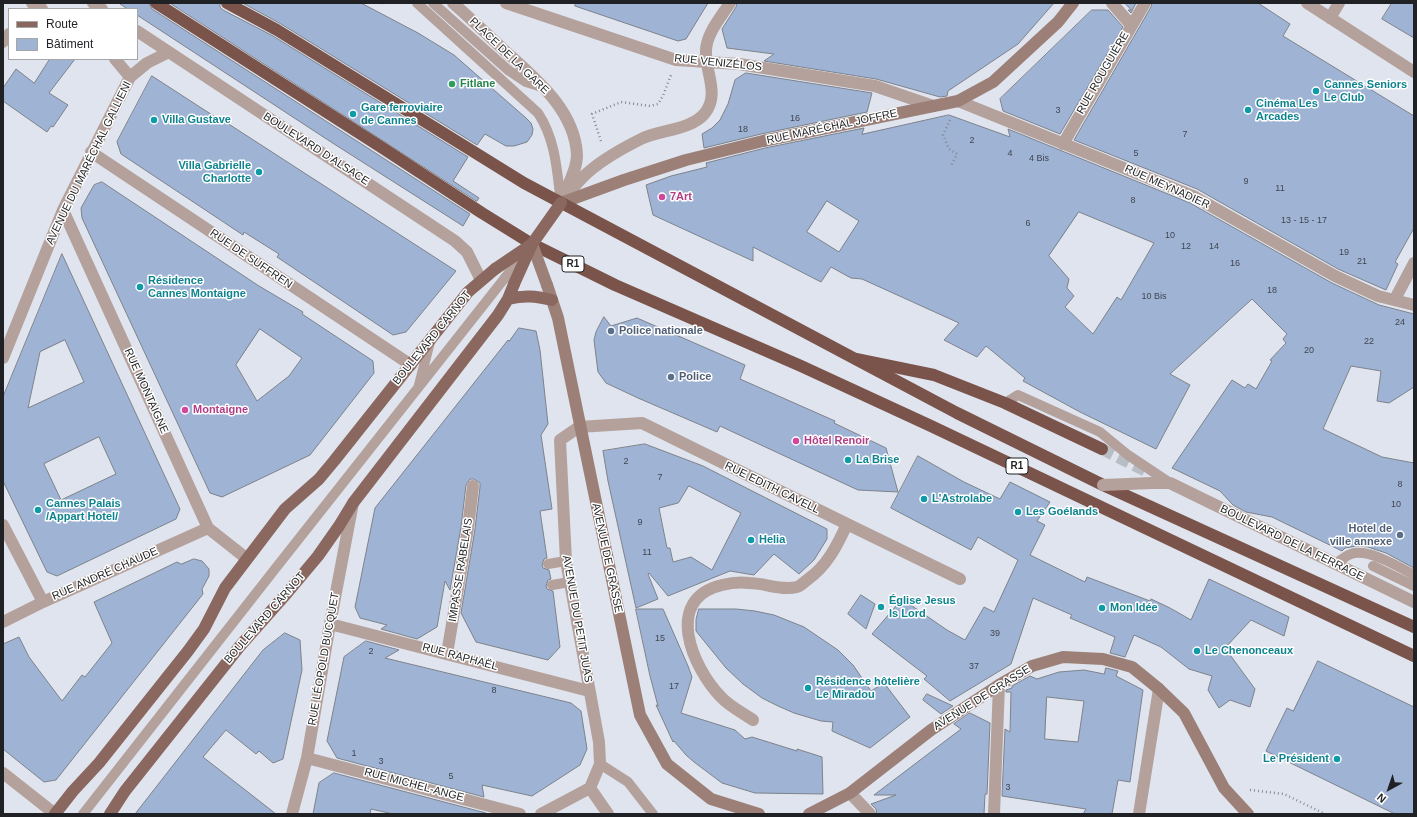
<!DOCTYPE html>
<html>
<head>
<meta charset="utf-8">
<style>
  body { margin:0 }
  #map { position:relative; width:1417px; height:817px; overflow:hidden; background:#dfe4ee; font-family:Helvetica,sans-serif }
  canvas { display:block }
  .frame { position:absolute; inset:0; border:4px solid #1f2124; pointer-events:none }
  .legend { position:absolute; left:8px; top:8px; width:130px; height:52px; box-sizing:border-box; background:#fff; border:1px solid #a5a6a7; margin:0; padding:5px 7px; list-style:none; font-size:12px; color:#1f2124 }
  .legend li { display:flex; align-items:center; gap:8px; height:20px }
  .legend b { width:20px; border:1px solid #a5a6a7 }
  .north { position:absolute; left:1369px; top:769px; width:40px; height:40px; -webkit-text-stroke:3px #fff; paint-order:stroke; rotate:220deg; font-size:11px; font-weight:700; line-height:16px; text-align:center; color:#1f2124 }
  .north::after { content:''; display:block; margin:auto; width:14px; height:18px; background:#1f2124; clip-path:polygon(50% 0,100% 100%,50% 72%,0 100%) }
</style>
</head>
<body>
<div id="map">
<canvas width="1417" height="817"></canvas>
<div class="frame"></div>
<ul class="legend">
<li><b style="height:5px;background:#8a685f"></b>Route</li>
<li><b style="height:11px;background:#9fb3d5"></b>Bâtiment</li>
</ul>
<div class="north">N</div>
</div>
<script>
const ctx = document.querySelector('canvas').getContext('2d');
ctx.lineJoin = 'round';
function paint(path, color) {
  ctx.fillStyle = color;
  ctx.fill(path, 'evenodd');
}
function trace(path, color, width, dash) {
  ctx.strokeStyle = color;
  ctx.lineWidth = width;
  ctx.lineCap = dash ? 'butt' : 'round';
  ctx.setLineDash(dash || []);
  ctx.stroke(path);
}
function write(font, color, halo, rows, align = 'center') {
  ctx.font = font + ' Helvetica,sans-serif';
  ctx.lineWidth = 3;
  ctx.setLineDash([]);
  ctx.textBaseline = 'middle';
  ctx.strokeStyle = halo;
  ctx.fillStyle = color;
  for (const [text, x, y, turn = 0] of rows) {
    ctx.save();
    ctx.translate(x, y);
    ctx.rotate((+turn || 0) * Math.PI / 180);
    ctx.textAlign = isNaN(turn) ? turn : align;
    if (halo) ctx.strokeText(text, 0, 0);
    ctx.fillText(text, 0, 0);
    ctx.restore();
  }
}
const building = new Path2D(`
  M119 3H149L152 9 470 214 463 226 331 142 137 15V9H128Z
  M170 3H220V7L223 10 273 36 468 157 453 181 479 198 477 201Z
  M243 3H361L418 33 454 55 526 118 531 123 533 129 532 135 527 142 514 146H506L485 134 477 145 281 24Z
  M576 3H708L686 39 678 41 575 6Z
  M737 3H1054L1018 44 948 91 947 96 940 97 876 79 764 61 774 54 727 48 722 29 736 7Z
  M1125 3H1136L1131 13 1128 10H1131Z
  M1152 3H1258L1290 24 1283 36 1414 116V228L1395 262 1398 264 1386 290 1338 269 1197 189 1074 140 1151 7Z
  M1392 3H1414V38L1382 19Z
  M1092 10H1108L1123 27 1060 134 1003 111 1000 99Z
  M50 59H75L49 93 68 105 53 127 51 126 47 132 3 101V88L16 69 34 83Z
  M746 73 872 93 867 112 761 134 704 148 702 134 712 128 720 120 728 104 735 80Z
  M152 76 223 122 224 121 456 271 406 332 393 335 277 257 279 254 244 232 243 235 121 154 117 142Z
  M949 115 1010 137 1008 129 1190 203 1332 283 1379 305 1414 314V387L1389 403 1377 401 1381 371 1351 366 1323 429 1382 457 1414 463V568L1386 553 1368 547 1357 546 1345 548 1342 551 1272 517 1246 512 1233 505 1220 491 1172 468 1232 380 1245 388 1248 384 1256 389 1272 361 1270 360 1286 343 1283 339 1287 334 1252 299 1170 374 1190 385 1156 449 1080 412 1023 381 1025 378 986 346 977 357 944 340 959 323 862 279 851 278 831 267 821 282 753 247V261L653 215 646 185 671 176 707 167 706 163 765 148 864 128 862 134ZM827 201 859 221 839 252 807 232ZM1079 212 1154 243 1121 300 1117 297 1093 334 1065 307 1074 296 1067 288 1069 279 1049 256Z
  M102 182 259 286 303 312 302 314 373 361 374 373 310 455 222 497 210 493 82 218 81 208 94 185ZM260 329 302 358 289 376 257 401 236 365Z
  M62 254 180 509 176 519 57 576 47 572 3 481V397ZM65 340 84 382 28 408 40 352ZM99 437 116 474 61 500 44 464Z
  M604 317 611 326 637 318 745 365 740 379 835 421 834 423 886 448 898 492 858 490 720 426 717 432 638 398 606 383 598 372 594 340 596 332Z
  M519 328 536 331 540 350 548 424 541 435 552 509 540 511 547 558 544 559 542 565 543 568 549 570 551 579 548 580 546 586 547 589 553 591 560 647 548 660 476 642 461 613 475 529 480 487V483L474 479H470L466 485 461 527 450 590 445 581 437 627 417 639 381 629 387 625 360 618 355 607 375 508 508 340 509 341Z
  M645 444 703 466 827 529V539L814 560 799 574 774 554 754 575 730 571 668 596 649 573 648 574 658 599 636 608 608 481 603 451ZM689 486 741 513 712 570 691 557 673 562 670 548H667L659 508 678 503Z
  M918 456 964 482 1000 499 1010 482 1050 502 1037 521 1045 525 1030 555 1085 582 1087 577 1150 601 1151 599 1170 608 1191 620 1209 579 1289 617 1284 636 1251 620 1225 648 1255 689 1250 707 1230 700 1219 708 1208 690 1212 676 1189 669 1161 647 1134 635 1125 657 1110 653 1115 637 1070 618 1072 615 1033 598 1011 664 950 701 924 679 927 676 872 634 902 599 947 630 965 640 984 607 994 612 1018 560 978 537 971 550 891 508Z
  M194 559 202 561 209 569V576L202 589 203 594 56 780 44 782 3 749V644L19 637 29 657 62 701 82 675 85 677 112 643 94 602 177 562 181 564Z
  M861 595 875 604 866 629 848 614Z
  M636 609H663L688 666 692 677 681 713 735 730 745 739 752 737 797 751V749L822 757 823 794 755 793 722 783 694 762 686 755 674 741 673 742 656 705 658 706 650 676Z
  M699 609H736L755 611 774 615 804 627 838 650 853 665 871 691 884 683 910 717 870 748 832 731 833 722 821 721 794 713 778 706 762 698 743 684 726 668 696 631V620Z
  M285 633 300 640 302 670 283 759 273 763 259 751 256 754 226 730 203 757 276 814H135L263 650Z
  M366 641 399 650 385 658 571 703 581 711 587 749 580 765 532 796 482 785 484 797 337 758 327 741 344 657Z
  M1318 661 1414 707V814H1395L1266 751 1287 708 1293 711Z
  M1106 668 1118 671 1116 676 1143 690 1130 782 1118 780 1112 814H1083L1086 809 1002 796 1005 729 1010 732 1011 692H1006V690L1012 688V686L1030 676 1037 679 1059 672 1084 670 1104 674ZM1047 697 1084 701 1078 742 1045 739Z
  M927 694 953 706 941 714 923 700Z
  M970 713 990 723 987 794H985L984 814H877L876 809 871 804 896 795H874L961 729 954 724Z
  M334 773 486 813V814H393L371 809 370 814H313L319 783Z`);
paint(building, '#9fb3d5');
trace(building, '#7d828a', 1);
trace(new Path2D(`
  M1102 449 1146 471`), '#b9bdc6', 12, [12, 6]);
trace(new Path2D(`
  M382 3 384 4
  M950 120 943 135 949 149 957 154 951 166
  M601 141 592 114 621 102 650 106 658 104 663 96 671 75
  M1250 790 1284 794 1325 814`), '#85888f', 2.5, [1, 3]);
trace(new Path2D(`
  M417 3 538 113C556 140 557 172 561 203
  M433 3 508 70 526 82 545 88
  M419 385 430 342
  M1005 403 1018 395 1100 432 1128 455 1170 483
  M548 564 566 561
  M1335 564C1340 561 1345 556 1351 554 1368 548 1399 567 1414 575
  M1373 566 1414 586
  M552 585 570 582
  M600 764 628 782 653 814
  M83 814 275 569 504 279`), '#b4a19b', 10);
trace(new Path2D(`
  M32 3 42 9
  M93 3 102 9
  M453 3C470 18 487 34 504 50 535 78 575 110 577 155 577 168 570 181 565 192
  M506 3 676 60 739 64 875 86 933 106
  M1112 3 1131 25
  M1307 3 1414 72
  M1330 18 1339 3
  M137 31 455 241 467 252 481 280
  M3 42 9 34
  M115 59 130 77
  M958 101 1193 196 1335 276 1378 296 1414 305
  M1063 144 1145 3
  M91 152 411 365
  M561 203C568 194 575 185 583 177 599 161 621 149 641 139 659 130 692 130 705 113 720 94 705 72 706 51 706 34 721 17 730 3
  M63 210 208 528 246 558
  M1395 299 1414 263
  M3 358 63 210 130 77 147 63 169 52
  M1152 483H1170L1414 602
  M3 525 43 602
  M3 622 43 602 208 528
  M330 624 589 691
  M447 654 468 528 473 486
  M753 720C743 713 729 706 721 697 692 667 663 599 722 585 730 583 741 582 749 583 765 583 781 591 797 587 801 586 804 582 807 580 827 566 837 546 847 524
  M307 758 520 814
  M3 773 55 814
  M590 788 600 764 599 742 566 561 560 440 579 427 642 423 847 524 960 579
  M590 788 608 814
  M850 793 870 814
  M292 814 307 758 330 624 353 503
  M541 814 590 788
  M994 814 999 685
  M1139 814 1159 689`), '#b4a19b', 12);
trace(new Path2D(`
  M561 203 624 180 686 160 763 141 958 101 993 82 1058 22 1073 3
  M547 285 558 318 640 715 667 764 711 799 759 814
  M809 814 850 793 931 730 999 685 1032 666 1063 657 1103 659 1132 667 1159 689 1184 713 1224 788 1248 814`), '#9c8078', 12);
trace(new Path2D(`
  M508 299C525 295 535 296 552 300
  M55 814 73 791 99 763 188 651 204 629 225 588 285 509 319 479 334 461 468 292 495 269
  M110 814 125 791 240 646 287 593 318 556 339 526 353 503 498 315 508 299 514 284`), '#8a685f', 12);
trace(new Path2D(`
  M156 3 381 147 482 213 532 244 615 285 801 366 931 426 1414 656
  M227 3 277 30 524 183 957 413 1103 485 1414 627`), '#7a544a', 12);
trace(new Path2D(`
  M504 279 526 251`), '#b4a19b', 10);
trace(new Path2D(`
  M1103 485 1152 483`), '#b4a19b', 12);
trace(new Path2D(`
  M532 244 547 285`), '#9c8078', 12);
trace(new Path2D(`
  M495 269 532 244
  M514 284 532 244 561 203`), '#8a685f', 12);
trace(new Path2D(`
  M856 359 934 375 1005 403 1102 449`), '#7a544a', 12);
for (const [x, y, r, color] of [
  [452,84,4,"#2e9e5b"],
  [1316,91,4,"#0f9aa8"],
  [1248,110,4,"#0f9aa8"],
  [353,114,4,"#0f9aa8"],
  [154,120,4,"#0f9aa8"],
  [259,172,4,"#0f9aa8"],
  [662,197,4,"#d1479c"],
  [140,287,4,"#0f9aa8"],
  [611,331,4,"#5c6f8a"],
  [671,377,4,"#5c6f8a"],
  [185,410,4,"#d1479c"],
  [796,441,4,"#d1479c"],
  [848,460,4,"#0f9aa8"],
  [924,499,4,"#0f9aa8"],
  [38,510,4,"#0f9aa8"],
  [1018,512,4,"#0f9aa8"],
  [1400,535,4,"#5c6f8a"],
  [751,540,4,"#0f9aa8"],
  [881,607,4,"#0f9aa8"],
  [1102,608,4,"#0f9aa8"],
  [1197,651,4,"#0f9aa8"],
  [808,688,4,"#0f9aa8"],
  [1337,759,4,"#0f9aa8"]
]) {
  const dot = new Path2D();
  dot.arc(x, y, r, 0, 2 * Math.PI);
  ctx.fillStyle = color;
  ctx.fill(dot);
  trace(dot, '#fff', 1.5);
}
write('9px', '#3f4650', null, [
  ["3",1058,111],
  ["16",795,119],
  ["18",743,130],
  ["7",1185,135],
  ["2",972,141],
  ["4",1010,154],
  ["5",1136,154],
  ["4 Bis",1039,159],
  ["9",1246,182],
  ["11",1280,189],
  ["8",1133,201],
  ["13 - 15 - 17",1304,221],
  ["6",1028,224],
  ["10",1170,236],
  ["12",1186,247],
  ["14",1214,247],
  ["19",1344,253],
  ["21",1362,262],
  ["16",1235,264],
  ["18",1272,291],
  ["10 Bis",1154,297],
  ["24",1400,323],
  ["22",1369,342],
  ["20",1309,351],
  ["2",626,462],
  ["7",660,478],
  ["8",1400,485],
  ["10",1396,505],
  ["9",640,523],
  ["11",647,553],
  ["39",995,634],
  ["15",660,639],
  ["2",371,652],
  ["37",974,667],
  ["17",674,687],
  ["8",494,691],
  ["1",354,754],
  ["3",381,762],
  ["5",451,777],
  ["3",1008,788]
]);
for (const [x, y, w] of [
  [573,264,22],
  [1017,466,22]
]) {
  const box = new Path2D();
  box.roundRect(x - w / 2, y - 8, w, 16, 3);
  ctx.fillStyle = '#fff';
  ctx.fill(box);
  trace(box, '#1f2124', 1);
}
write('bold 10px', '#1f2124', null, [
  ["R1",573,264],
  ["R1",1017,466]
]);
write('11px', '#1f2124', '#fff', [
  ["PLACE DE LA GARE",509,56,44],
  ["RUE VENIZÉLOS",718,63,6],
  ["RUE ROUGUIÈRE",1103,73,-60],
  ["RUE MARÉCHAL JOFFRE",832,127,-12],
  ["BOULEVARD D'ALSACE",316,149,33],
  ["AVENUE DU MARÉCHAL GALLIENI",89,163,-64],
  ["RUE MEYNADIER",1167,187,24],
  ["RUE DE SUFFREN",251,259,34],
  ["BOULEVARD CARNOT",432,338,-51],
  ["RUE MONTAIGNE",146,391,66],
  ["RUE EDITH CAVELL",772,488,26],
  ["BOULEVARD DE LA FERRAGE",1292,543,26],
  ["AVENUE DE GRASSE",607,558,78],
  ["IMPASSE RABELAIS",461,570,-81],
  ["RUE ANDRÉ CHAUDE",105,574,-24],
  ["BOULEVARD CARNOT",265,618,-49],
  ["AVENUE DU PETIT JUAS",577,619,80],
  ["RUE RAPHAËL",460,657,15],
  ["RUE LÉOPOLD BUCQUET",324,659,-80],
  ["AVENUE DE GRASSE",982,698,-32],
  ["RUE MICHEL-ANGE",414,785,15]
]);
write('bold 11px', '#27864d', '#fff', [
  ["Fitlane",460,84]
], 'left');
write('bold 11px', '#0d838f', '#fff', [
  ["Cannes Seniors",1324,85],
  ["Le Club",1324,98],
  ["Cinéma Les",1256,104],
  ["Arcades",1256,117],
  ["Gare ferroviaire",361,108],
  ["de Cannes",361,121],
  ["Villa Gustave",162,120],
  ["Villa Gabrielle",251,166,"right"],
  ["Charlotte",251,179,"right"],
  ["Résidence",148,281],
  ["Cannes Montaigne",148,294],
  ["La Brise",856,460],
  ["L'Astrolabe",932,499],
  ["Cannes Palais",46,504],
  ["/Appart Hotel/",46,517],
  ["Les Goélands",1026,512],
  ["Helia",759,540],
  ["Église Jesus",889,601],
  ["Is Lord",889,614],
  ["Mon Idée",1110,608],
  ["Le Chenonceaux",1205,651],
  ["Résidence hôtelière",816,682],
  ["Le Miradou",816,695],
  ["Le Président",1329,759,"right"]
], 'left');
write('bold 11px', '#b23c85', '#fff', [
  ["7Art",670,197],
  ["Montaigne",193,410],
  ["Hôtel Renoir",804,441]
], 'left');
write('bold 11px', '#4e5e75', '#fff', [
  ["Police nationale",619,331],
  ["Police",679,377],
  ["Hotel de",1392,529,"right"],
  ["ville annexe",1392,542,"right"]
], 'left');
</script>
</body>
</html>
